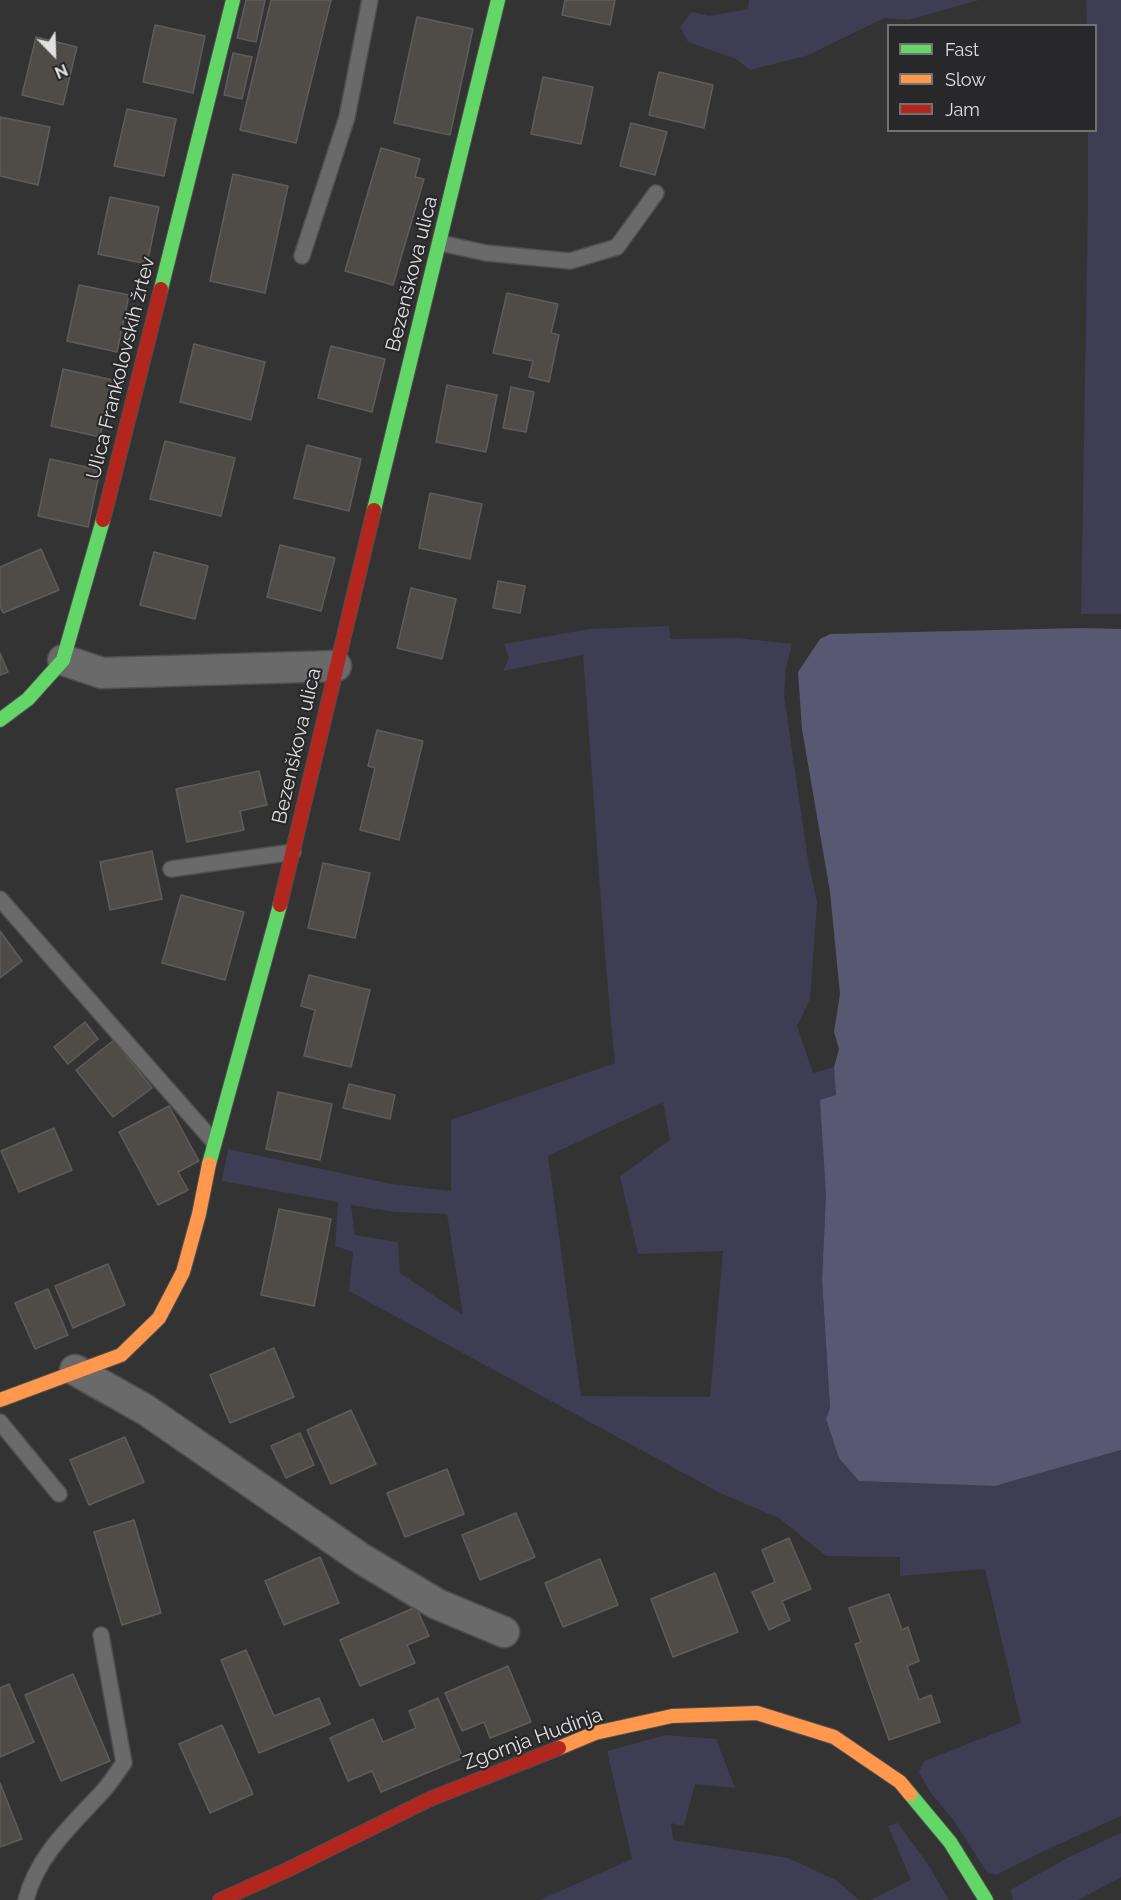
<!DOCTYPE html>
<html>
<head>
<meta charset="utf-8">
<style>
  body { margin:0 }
  #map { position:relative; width:1121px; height:1900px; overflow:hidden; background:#333; font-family:Raleway,sans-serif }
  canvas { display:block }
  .legend { position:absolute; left:887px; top:24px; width:210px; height:108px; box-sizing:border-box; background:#28282a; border:2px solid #727273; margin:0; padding:8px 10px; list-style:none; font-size:18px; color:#e0e0e1 }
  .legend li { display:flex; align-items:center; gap:12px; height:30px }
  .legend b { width:30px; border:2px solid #727273 }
  .north { position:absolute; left:24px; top:24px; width:60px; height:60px; -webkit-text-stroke:4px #28282a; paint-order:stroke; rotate:157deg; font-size:16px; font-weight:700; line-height:24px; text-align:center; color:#e0e0e1 }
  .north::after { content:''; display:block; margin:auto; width:21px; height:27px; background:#e0e0e1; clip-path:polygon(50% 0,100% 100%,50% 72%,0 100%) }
</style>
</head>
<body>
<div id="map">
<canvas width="1121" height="1900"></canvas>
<ul class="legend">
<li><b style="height:8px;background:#63d668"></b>Fast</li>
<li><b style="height:8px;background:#ff974d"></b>Slow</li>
<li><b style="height:8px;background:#b3261e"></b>Jam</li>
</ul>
<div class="north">N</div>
</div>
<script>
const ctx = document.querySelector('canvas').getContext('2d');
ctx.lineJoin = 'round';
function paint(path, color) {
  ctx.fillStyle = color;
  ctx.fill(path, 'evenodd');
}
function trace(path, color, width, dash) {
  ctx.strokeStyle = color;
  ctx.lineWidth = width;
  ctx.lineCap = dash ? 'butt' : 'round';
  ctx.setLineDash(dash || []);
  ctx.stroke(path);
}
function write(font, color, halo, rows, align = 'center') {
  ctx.font = font + ' Raleway,sans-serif';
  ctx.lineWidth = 4.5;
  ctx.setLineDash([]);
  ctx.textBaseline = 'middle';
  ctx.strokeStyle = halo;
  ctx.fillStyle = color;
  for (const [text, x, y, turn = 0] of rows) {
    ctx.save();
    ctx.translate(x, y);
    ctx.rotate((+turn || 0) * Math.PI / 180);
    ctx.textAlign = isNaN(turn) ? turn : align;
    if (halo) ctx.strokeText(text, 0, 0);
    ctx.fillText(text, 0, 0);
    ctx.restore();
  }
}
paint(new Path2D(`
  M749 0H979L908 20 884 18 809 55 750 70 736 59 688 42 680 27 692 12 709 16 748 9Z
  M1086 0H1121V614H1081L1088 204V131L1096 130V26L1087 25Z
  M669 626 670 639 738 638 792 644 786 668 784 695 808 860 817 902 810 999 797 1026 813 1073 834 1067 837 1095 826 1195 822 1279 830 1409 826 1419 859 1481 995 1486 1121 1450V1816L1044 1851 996 1875 987 1872 952 1818 930 1792 919 1772 924 1761 1021 1723 985 1569 900 1576V1557L826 1556 779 1518 722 1494 349 1291 353 1252 335 1246 338 1202 222 1181 228 1149 392 1184 451 1191V1120L615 1063C601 927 594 791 583 655L503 671 509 658 504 644 589 629ZM663 1102 670 1140 620 1176 638 1254 723 1251 710 1397 581 1396 548 1156ZM351 1205 395 1212 447 1214 463 1315 400 1273 398 1242 355 1235Z
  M666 1735 716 1739 735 1788 695 1784 684 1826 671 1823 673 1840 788 1858 836 1880 859 1900H540L632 1859 607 1751Z
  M898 1823 929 1866 949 1900H871L911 1880 888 1826Z
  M1121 1833V1877L1078 1900H1013L1010 1890 1069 1857Z`), '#3e3d53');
paint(new Path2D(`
  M1081 628 1121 629V1450L995 1486 859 1481 839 1458 826 1419 830 1408 822 1279 826 1195 820 1100 836 1095 834 1067 839 1049 834 1032 840 994 830 892 802 729 798 672 820 639 830 634Z`), '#595872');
const building = new Path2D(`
  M246 0H265L256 42 237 38Z
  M271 0H331L296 143 240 130Z
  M565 0H615L610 25 562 15Z
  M417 17 473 29 450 135 394 123Z
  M155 25 205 36 193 93 143 82Z
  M36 37 77 47 63 105 22 95Z
  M233 53 252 57 242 99 224 95Z
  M659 72 713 85 704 128 649 115Z
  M543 77 593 87 581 144 531 134Z
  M127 109 176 119 164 176 114 166Z
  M0 117 50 127 38 185 0 176Z
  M631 123 667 132 655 175 620 166Z
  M381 148 420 159 415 177 424 179 393 285 345 271Z
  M233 174 288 186 265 293 210 281Z
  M110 197 159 207 147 264 98 254Z
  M79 285 129 295 117 352 67 341Z
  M507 293 558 304 551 333 559 335 549 382 529 377 533 361 493 353Z
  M194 344 265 362 251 420 180 402Z
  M331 346 385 359 372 412 318 398Z
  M63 369 113 380 100 437 51 426Z
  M447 385 497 395 486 452 436 442Z
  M511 387 534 392 526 432 503 428Z
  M165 441 235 458 221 516 150 499Z
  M307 445 361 459 349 511 294 498Z
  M50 459 100 470 88 527 38 516Z
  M430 493 482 504 470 559 419 548Z
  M280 545 335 558 321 611 267 597Z
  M41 549 59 590 3 613 0 606V567Z
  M154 552 208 566 195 619 140 605Z
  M498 581 525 586 520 613 493 608Z
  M411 588 456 599 442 659 397 648Z
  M0 653 8 672 0 675Z
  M377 730 423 741 399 840 360 830 375 768 368 766Z
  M259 771 267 805 240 811 244 830 187 842 176 789Z
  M152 851 162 899 110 910 100 862Z
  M323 863 370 873 355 938 308 928Z
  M181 895 244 912 225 980 162 963Z
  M0 931 22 961 0 978Z
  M309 975 370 990 351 1067 304 1056 315 1010 301 1006Z
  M85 1022 98 1039 68 1064 54 1047Z
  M114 1040 152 1088 113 1117 76 1070Z
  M349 1084 395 1095 390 1119 343 1108Z
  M278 1092 332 1104 320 1160 266 1149Z
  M169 1106 199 1161 178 1172 188 1190 158 1205 119 1132Z
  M54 1128 72 1170 19 1192 1 1151Z
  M279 1209 331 1219 314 1306 261 1295Z
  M108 1264 125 1305 73 1328 55 1286Z
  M48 1289 68 1335 35 1349 15 1303Z
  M274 1348 294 1397 230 1423 210 1375Z
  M351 1410 376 1464 331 1484 307 1430Z
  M300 1433 314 1465 286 1478 271 1446Z
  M125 1437 144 1482 89 1505 70 1460Z
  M447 1469 464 1514 405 1537 387 1493Z
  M516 1513 535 1557 480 1580 462 1535Z
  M134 1520 161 1613 122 1625 94 1532Z
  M789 1538 811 1589 782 1601 790 1620 769 1630 752 1592 775 1582 762 1550Z
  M320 1557 339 1603 284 1625 265 1581Z
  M600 1559 618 1605 563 1627 545 1583Z
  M715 1573 738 1632 673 1657 651 1599Z
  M889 1594 902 1630 908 1627 919 1661 907 1666 919 1700 931 1695 940 1722 889 1740 855 1644 861 1642 849 1608Z
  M416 1607 429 1636 407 1645 415 1663 360 1686 340 1640Z
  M246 1650 274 1716 319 1698 330 1724 259 1753 221 1660Z
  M508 1666 531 1722 490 1738 484 1722 462 1731 445 1693Z
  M73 1674 110 1761 61 1781 25 1695Z
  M9 1684 34 1742 0 1757V1688Z
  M438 1698 463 1758 381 1792 372 1771 348 1781 330 1738 373 1719 383 1742 416 1728 409 1711Z
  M222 1725 253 1794 210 1813 179 1744Z
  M0 1783 22 1839 0 1847Z`);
paint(building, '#4f4b47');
trace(building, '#5e5d5d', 1.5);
const lane = new Path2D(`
  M440 243 486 253 570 261 617 247 656 193
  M302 256 347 117 370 0
  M171 869 293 852
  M0 899 214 1142
  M0 1422 59 1494
  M26 1900C37 1855 74 1823 104 1790 111 1782 117 1772 124 1763L101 1635`);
const street = new Path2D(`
  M63 660 102 673 336 666
  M75 1370 146 1410 362 1559 437 1604 504 1632`);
const fast = new Path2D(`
  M161 289 233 0
  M374 510 498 0
  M0 720 28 699 63 660 103 520
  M209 1164 280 905
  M910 1794 950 1842 986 1900`);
const slow = new Path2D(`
  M0 1400 121 1355 159 1318 183 1272 199 1214 209 1164
  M559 1748 595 1733 672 1716 757 1713 834 1737 900 1782 910 1794`);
const jam = new Path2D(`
  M103 520 161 289
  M280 905 374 510
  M220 1900 285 1871 430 1799 559 1748`);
trace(lane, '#4f4f4f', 18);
trace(street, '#4f4f4f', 33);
trace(fast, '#4f4f4f', 16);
trace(slow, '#4f4f4f', 16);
trace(jam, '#4f4f4f', 16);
trace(lane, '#6a6a6b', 15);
trace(street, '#6a6a6b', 30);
trace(fast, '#63d668', 14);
trace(slow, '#ff974d', 14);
trace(jam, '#b3261e', 14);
write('20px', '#e0e0e1', '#28282a', [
  ["Bezenškova ulica",412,274,-76],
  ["Ulica Frankolovskih žrtev",121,368,-76],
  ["Bezenškova ulica",297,746,-77],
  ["Zgornja Hudinja",533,1739,-20]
]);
</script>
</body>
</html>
